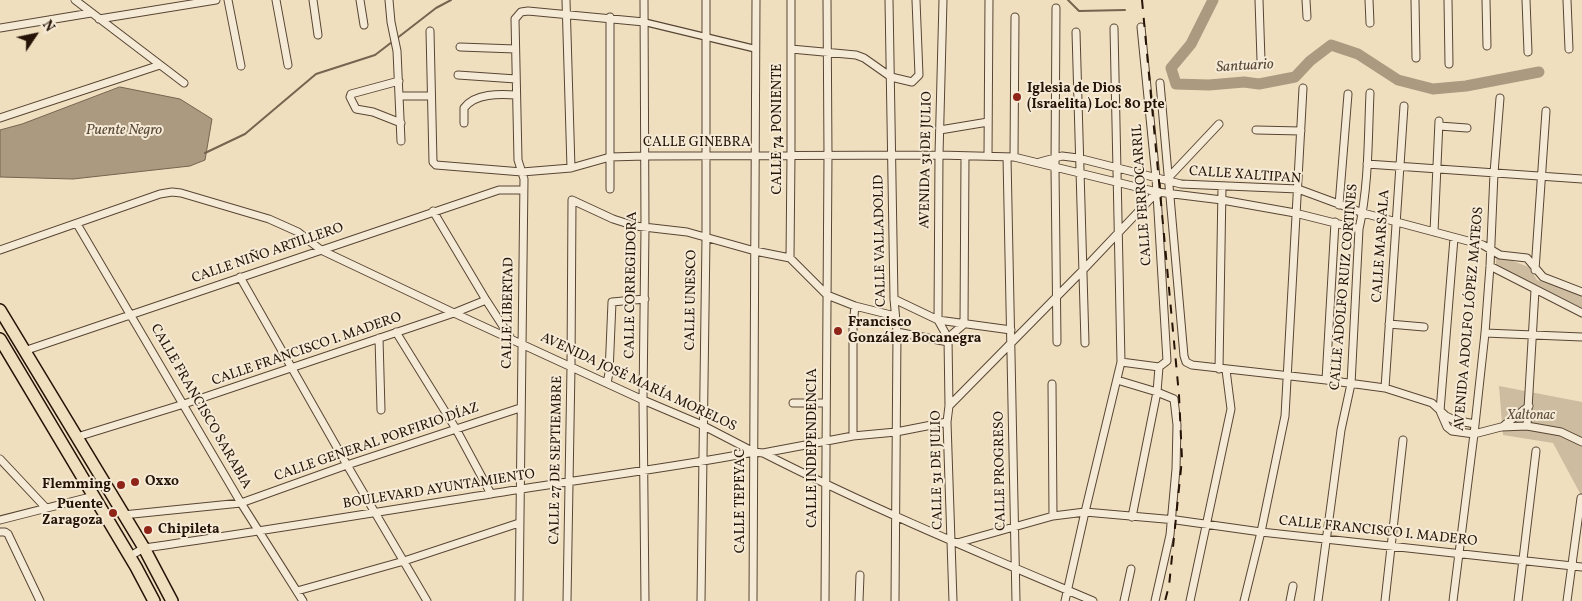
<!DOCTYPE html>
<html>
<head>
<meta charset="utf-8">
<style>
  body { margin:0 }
  #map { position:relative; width:1582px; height:601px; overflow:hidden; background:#f0dfbf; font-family:Vollkorn,serif }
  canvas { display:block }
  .north { position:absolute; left:10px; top:10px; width:50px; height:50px; -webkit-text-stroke:4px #f5ead5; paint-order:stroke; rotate:56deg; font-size:14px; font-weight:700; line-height:20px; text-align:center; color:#241306 }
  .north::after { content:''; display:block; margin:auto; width:18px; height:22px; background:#241306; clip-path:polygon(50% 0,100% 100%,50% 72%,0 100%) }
</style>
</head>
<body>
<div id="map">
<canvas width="1582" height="601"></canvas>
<div class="north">N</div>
</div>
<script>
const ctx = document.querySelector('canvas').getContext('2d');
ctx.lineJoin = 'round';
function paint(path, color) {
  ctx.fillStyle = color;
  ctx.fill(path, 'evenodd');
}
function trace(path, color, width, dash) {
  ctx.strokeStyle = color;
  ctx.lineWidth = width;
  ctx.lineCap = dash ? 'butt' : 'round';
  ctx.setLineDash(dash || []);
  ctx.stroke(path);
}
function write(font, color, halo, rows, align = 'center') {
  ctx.font = font + ' Vollkorn,serif';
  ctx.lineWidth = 4;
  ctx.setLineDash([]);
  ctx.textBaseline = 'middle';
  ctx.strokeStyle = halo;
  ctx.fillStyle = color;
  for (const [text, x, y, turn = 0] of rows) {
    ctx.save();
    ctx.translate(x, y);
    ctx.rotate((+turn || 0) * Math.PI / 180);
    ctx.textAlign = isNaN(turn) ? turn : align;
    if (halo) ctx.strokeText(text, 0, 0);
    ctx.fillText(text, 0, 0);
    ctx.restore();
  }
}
paint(new Path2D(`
  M1496 255 1529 267 1537 280 1582 295V309L1496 264Z
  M1499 386 1582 402V497L1553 443 1503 435Z`), '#cdbca0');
const water = new Path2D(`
  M120 87 180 99 212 119 205 160 190 166 73 179 0 177V130L22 124Z`);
paint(water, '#ab9a80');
trace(water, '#75644f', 1);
trace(new Path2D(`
  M1068 0 1079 11 1125 10
  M396 39 436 8 451 0
  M205 153 245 134 316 74 375 55 392 42`), '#75644f', 2);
trace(new Path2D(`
  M1213 0 1191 44 1171 68 1176 84 1209 85 1244 82 1259 84 1295 77 1310 61 1331 45 1358 54 1398 80 1433 89 1466 86 1539 72`), '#ab9a80', 11);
const pedestrian = new Path2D(`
  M644 22 756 49`);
const minor = new Path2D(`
  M75 0 184 83
  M228 0 241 66
  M276 0 288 65
  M313 0 318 35
  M360 0 364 25
  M389 0 391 22 397 51 401 141
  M566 0 571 168
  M644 0 645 228 643 400 645 601
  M889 0 894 299 897 332 895 601
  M943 0 939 155 938 320 948 338 949 406 947 422 953 601
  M1259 0 1261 60
  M1306 0 1307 17
  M1369 0 1370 23
  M1415 0 1416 58
  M1448 0 1449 64
  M1486 0 1487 46
  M1526 0 1528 52
  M1567 0 1569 49
  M1056 8 1055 168 1057 342
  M610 17V189
  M99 19 216 0
  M0 28 91 13
  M430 31 433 162 436 165 522 172 571 168 610 157 645 156 939 155 1014 157 1157 192 1222 200 1295 213 1359 229
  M1076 32 1085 343
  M460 47 515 49
  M791 49 856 55 864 58 891 77 912 82 919 75 916 0
  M458 75 516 79
  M399 81 351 94 350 97 356 109 373 112 401 123
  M1160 83 1184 356 1186 362 1192 365 1326 380 1385 388 1432 403 1446 416 1454 420 1475 424
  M400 96H431
  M0 118 160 65
  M464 123V108C475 93 500 94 516 95
  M1439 126 1467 128
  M940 130 988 122
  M1256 130 1301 131
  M988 156 989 0
  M1007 157 1016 601
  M1014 157 1015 17
  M1040 162 1062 156 1078 158 1181 184 1298 189 1363 213 1483 245 1500 255 1527 258 1543 277 1582 292
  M1367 164 1582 179
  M1170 176 1219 124
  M1339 205 1348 94
  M433 211 486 300 510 337
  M77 224 241 503 303 601
  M1434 232 1439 121
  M1454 238 1440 411 1447 427 1452 431 1474 434 1501 427 1527 426 1561 432 1582 442
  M0 250 160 194 172 192 181 193 269 219 298 232 321 250 454 313 643 400 702 425 754 452 763 453C871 508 982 554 1093 601
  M790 258 791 155V0
  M1490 266 1582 313
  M1535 270 1546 111
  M240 277 347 465 427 601
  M894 299 938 320 1011 330
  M1389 324 1424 327
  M396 332 456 429 491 494
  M897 332 948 342
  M1485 333 1582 337
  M379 338 381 410
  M948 338 964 324 965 156
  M24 351 499 190H523
  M1121 362 1159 367 1167 361 1156 178 1141 27
  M1219 369 1222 187
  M1117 380 1157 392 1174 399 1177 425 1176 469 1170 535 1155 601
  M1326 380 1335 222
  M607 383 609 373 612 302 645 299
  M1052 384 1053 516
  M1385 388 1404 106
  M793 403H825
  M949 406 1083 270 1157 192
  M1527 426 1535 290
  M1502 427 1529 406
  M853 436V325L855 306
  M77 437 184 404 454 313 486 300
  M763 453 853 436 896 432 947 422
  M0 459 46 508
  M123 515 241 503 347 465 520 408
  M1132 517 1157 392 1159 367
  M0 520 94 496
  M0 532H5L8 534 40 601
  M957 543 1053 516 1085 512 1176 520 1261 532 1582 567
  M130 556 144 548C264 531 383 511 503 492 587 478 671 468 754 452
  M297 591 404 561 519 523
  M519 601 524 179 518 160 515 19 521 12 528 11 644 22
  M567 601 571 367 572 200 613 219 635 226 687 232 755 251 790 258 827 295 855 306 895 316
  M701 601 706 238V0
  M753 601 756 0
  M825 601 828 155 827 0
  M859 601 860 575
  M1065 601 1085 512 1121 362 1114 28
  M1124 601 1131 569
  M1190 601 1231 409 1226 370
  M1244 601 1261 532 1285 416 1303 88
  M1290 601 1293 586
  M1318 601 1341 430 1351 384 1359 229C1369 185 1368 137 1370 93
  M1385 601 1403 440
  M1453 601 1474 434 1485 333 1490 266 1494 173 1500 98
  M1518 601 1536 451
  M1567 601 1581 498`);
const primary = new Path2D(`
  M0 310 144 548 172 601
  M0 339 136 567 154 601`);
trace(pedestrian, '#574634', 8);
trace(minor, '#574634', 9);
trace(primary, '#241306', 14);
trace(pedestrian, '#f5ead5', 5.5);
trace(minor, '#f5ead5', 7);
trace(primary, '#f0dfbf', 11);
trace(new Path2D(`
  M1142 0 1179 395 1182 459 1169 586 1165 601`), '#241306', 2, [9, 9]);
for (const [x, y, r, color] of [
  [1017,97,5,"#8f2418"],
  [838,331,5,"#8f2418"],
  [135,482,5,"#8f2418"],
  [121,485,5,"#8f2418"],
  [113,513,5,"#8f2418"],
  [148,530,5,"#8f2418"]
]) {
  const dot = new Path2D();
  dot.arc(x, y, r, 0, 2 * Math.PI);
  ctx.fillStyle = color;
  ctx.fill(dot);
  trace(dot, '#f5ead5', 2);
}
write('bold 14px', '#241306', '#f5ead5', [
  ["Iglesia de Dios",1027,89],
  ["(Israelita) Loc. 80 pte",1027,105],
  ["Francisco",848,323],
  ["González Bocanegra",848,339],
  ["Oxxo",145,482],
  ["Flemming",111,485,"right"],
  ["Puente",103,505,"right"],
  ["Zaragoza",103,521,"right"],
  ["Chipileta",158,530]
], 'left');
write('14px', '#241306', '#f5ead5', [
  ["CALLE 74 PONIENTE",778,129,-90],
  ["CALLE GINEBRA",697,143],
  ["AVENIDA 31 DE JULIO",927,160,-89],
  ["CALLE XALTIPAN",1245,176,4],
  ["CALLE FERROCARRIL",1143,195,-94],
  ["CALLE VALLADOLID",881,241,-91],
  ["CALLE MARSALA",1382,246,-86],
  ["CALLE NIÑO ARTILLERO",268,254,-19],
  ["CALLE CORREGIDORA",632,285,-89],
  ["CALLE ADOLFO RUIZ CORTINES",1345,287,-85],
  ["CALLE UNESCO",692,300,-89],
  ["CALLE LIBERTAD",509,313,-89],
  ["AVENIDA ADOLFO LÓPEZ MATEOS",1470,319,-85],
  ["CALLE FRANCISCO I. MADERO",307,350,-19],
  ["AVENIDA JOSÉ MARÍA MORELOS",638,383,25],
  ["CALLE FRANCISCO SARABIA",200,407,60],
  ["CALLE GENERAL PORFIRIO DÍAZ",377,443,-19],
  ["CALLE INDEPENDENCIA",813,448,-90],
  ["CALLE 27 DE SEPTIEMBRE",557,460,-89],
  ["CALLE 31 DE JULIO",938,470,-91],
  ["CALLE PROGRESO",1001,471,-91],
  ["BOULEVARD AYUNTAMIENTO",439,490,-9],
  ["CALLE TEPEYAC",741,501,-90],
  ["CALLE FRANCISCO I. MADERO",1378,532,6]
]);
write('italic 14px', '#5f4e3c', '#f5ead5', [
  ["Xaltonac",1531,416]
]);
write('italic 15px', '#5a4937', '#f5ead5', [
  ["Santuario",1245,67,-3],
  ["Puente Negro",124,131]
]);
</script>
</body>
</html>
